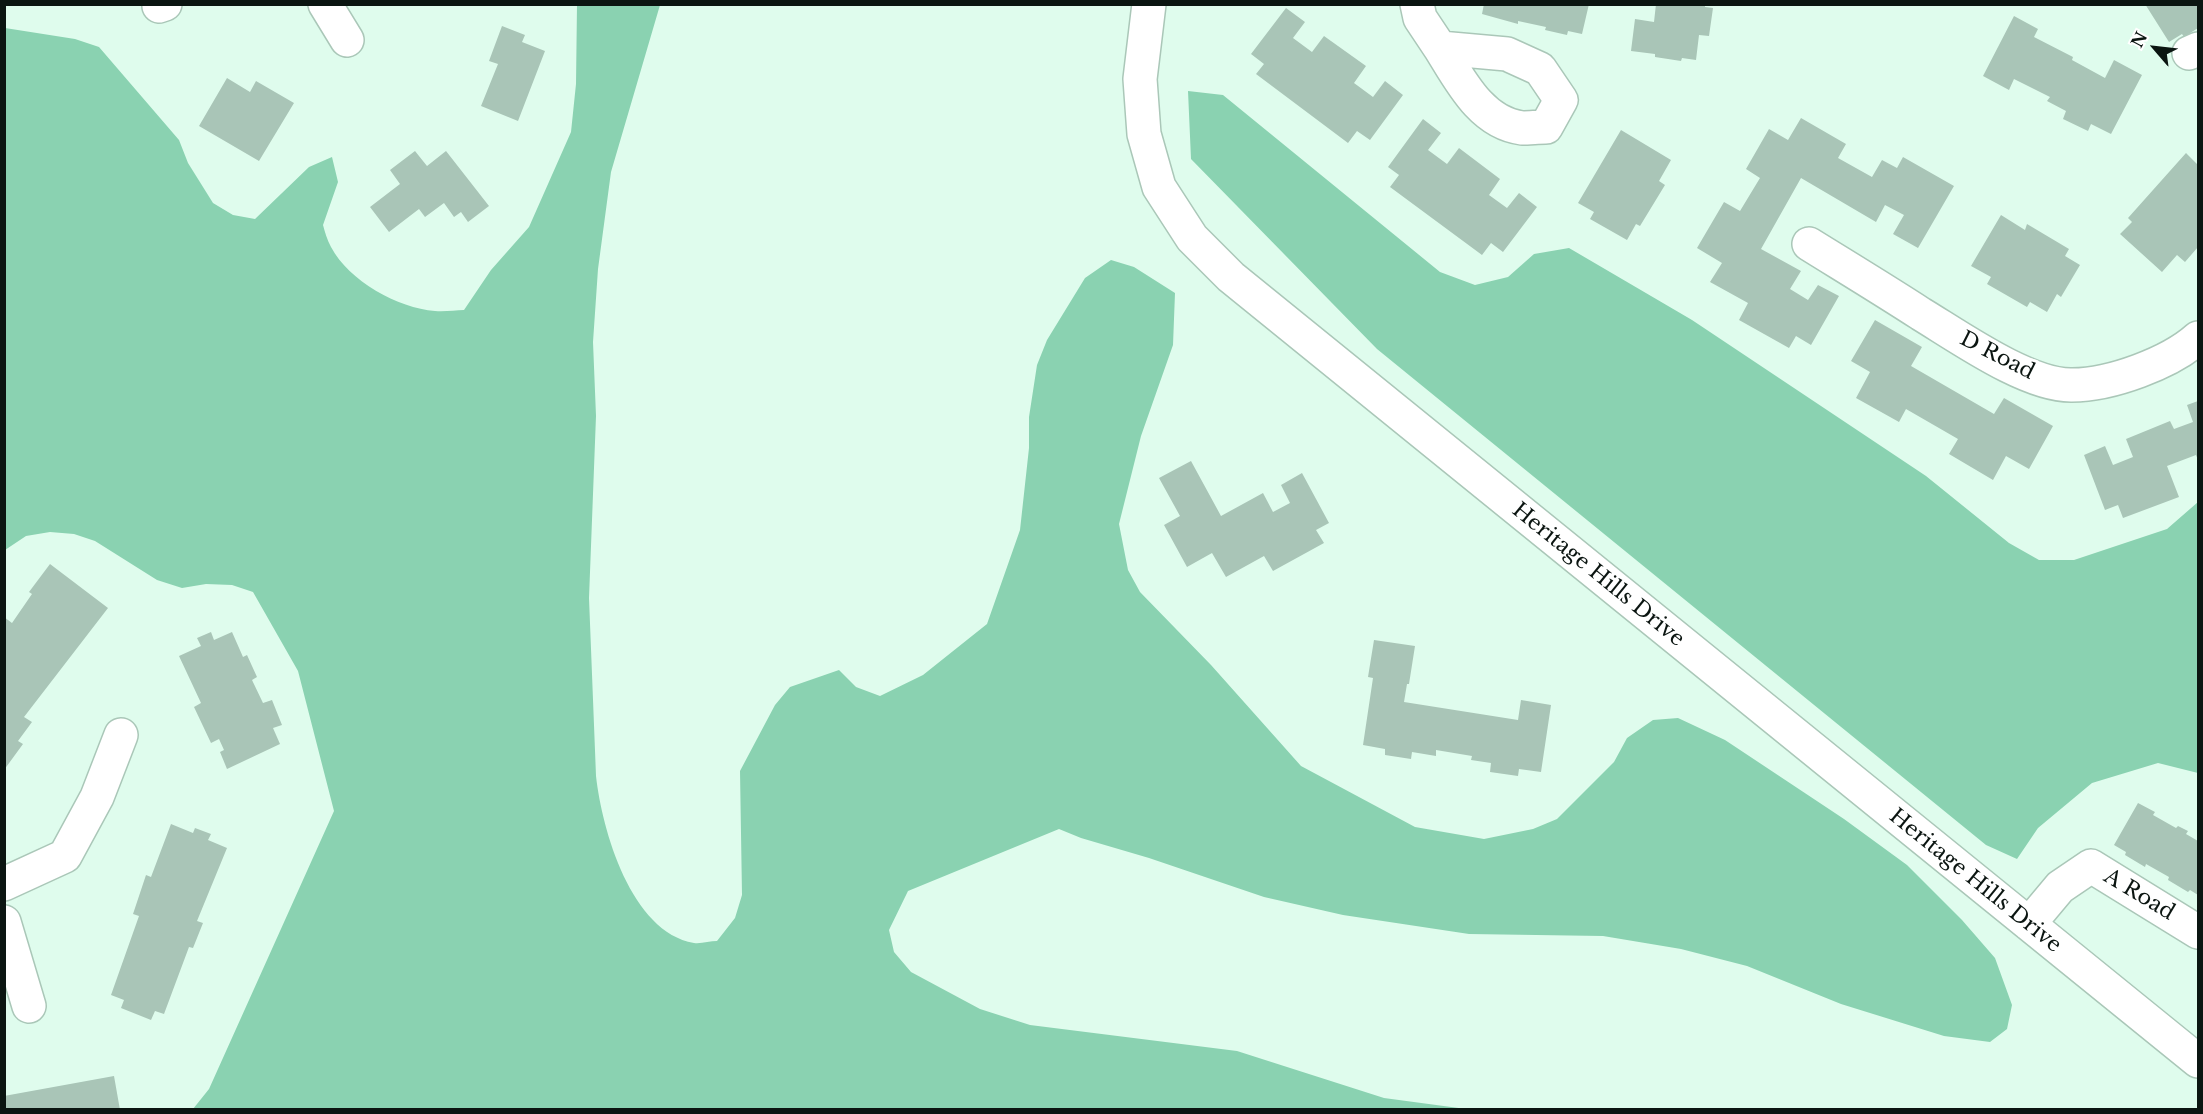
<!DOCTYPE html>
<html>
<head>
<meta charset="utf-8">
<style>
  body { margin:0 }
  #map { position:relative; width:2203px; height:1114px; overflow:hidden; background:#dffced; font-family:"Libre Baskerville",serif }
  canvas { display:block }
  .frame { position:absolute; inset:0; border:6px solid #0b1511; pointer-events:none }
  .north { position:absolute; left:2125px; top:18px; width:60px; height:60px; -webkit-text-stroke:4px #fff; paint-order:stroke; rotate:298deg; font-size:16px; font-weight:700; line-height:24px; text-align:center; color:#0b1511 }
  .north::after { content:''; display:block; margin:auto; width:21px; height:27px; background:#0b1511; clip-path:polygon(50% 0,100% 100%,50% 72%,0 100%) }
</style>
</head>
<body>
<div id="map">
<canvas width="2203" height="1114"></canvas>
<div class="frame"></div>
<div class="north">N</div>
</div>
<script>
const ctx = document.querySelector('canvas').getContext('2d');
ctx.lineJoin = 'round';
function paint(path, color) {
  ctx.fillStyle = color;
  ctx.fill(path, 'evenodd');
}
function trace(path, color, width, dash) {
  ctx.strokeStyle = color;
  ctx.lineWidth = width;
  ctx.lineCap = dash ? 'butt' : 'round';
  ctx.setLineDash(dash || []);
  ctx.stroke(path);
}
function write(font, color, halo, rows, align = 'center') {
  ctx.font = font + ' "Libre Baskerville",serif';
  ctx.lineWidth = 6;
  ctx.setLineDash([]);
  ctx.textBaseline = 'middle';
  ctx.strokeStyle = halo;
  ctx.fillStyle = color;
  for (const [text, x, y, turn = 0] of rows) {
    ctx.save();
    ctx.translate(x, y);
    ctx.rotate((+turn || 0) * Math.PI / 180);
    ctx.textAlign = isNaN(turn) ? turn : align;
    if (halo) ctx.strokeText(text, 0, 0);
    ctx.fillText(text, 0, 0);
    ctx.restore();
  }
}
paint(new Path2D(`
  M577 5H660L611 172 598 269 593 342 596 416 589 598 596 776C602 830 631 932 694 943 701 944 710 941 717 941L735 918 742 895 740 771 775 705 790 687 839 670 856 687 880 696 923 675 987 624 1020 530 1029 448V417L1037 365 1047 340 1085 278 1111 260 1134 267 1175 293 1173 345 1141 436 1119 524 1128 570 1140 592 1211 665 1301 766 1415 827 1484 839 1533 829 1557 819 1614 762 1627 738 1653 720 1678 718 1725 740 1844 819 1907 865 1962 920 1995 958 2012 1005 2007 1029 1990 1042 1944 1036 1841 1004 1747 966 1681 949 1603 936 1469 934 1343 915 1264 897 1149 858 1081 838 1059 829 908 891 889 930 894 952 911 972 980 1009 1030 1025 1237 1051 1384 1098 1466 1109H193L209 1089 334 811 298 671 253 592 232 585 206 584 182 588 157 580 95 541 74 534 50 532 26 536 5 550V28L75 39 99 47 179 140 188 163 213 203 233 215 255 219 309 167 332 157 338 182 323 225C325 232 327 240 331 247 349 281 398 308 435 311 445 312 455 310 464 310L491 270 529 227 571 132 576 84Z
  M1188 91 1223 95 1440 272 1475 285 1508 277 1534 254 1569 248 1692 320 1926 476 2009 543 2039 560H2074L2167 529 2198 502V773L2158 763 2092 783 2038 828 2017 859 1986 845 1377 349 1191 159Z`), '#8ad2b1');
paint(new Path2D(`
  M1484 4H1589L1582 34 1568 31 1567 35 1545 30 1546 27 1518 21V24L1482 14Z
  M1656 4H1705V7L1713 8 1709 36 1699 35 1696 60 1682 58 1681 61 1655 57V54L1631 51 1635 19 1654 22Z
  M2145 4H2198V28L2184 37 2182 34 2169 42Z
  M1286 8 1305 22 1293 38 1312 52 1324 36 1366 66 1354 83 1373 97 1385 81 1403 95 1370 140 1357 131 1348 143 1256 74 1264 64 1251 54Z
  M2014 16 2038 29 2034 37 2073 57 2072 60 2105 78 2114 60 2142 75 2111 134 2091 124 2088 131 2063 119 2066 111 2047 101 2050 97 2014 79 2009 90 1983 76Z
  M502 26 525 35 522 42 545 51 518 121 481 106 498 64 489 61Z
  M227 78 250 92 256 81 294 103 259 161 199 126Z
  M1801 118 1846 144 1838 158 1872 177 1882 160 1897 168 1903 157 1954 186 1918 248 1893 234 1904 215 1885 205 1876 222 1801 178 1761 249 1801 271 1790 289 1808 300 1818 285 1839 296 1811 345 1796 336 1789 348 1739 320 1748 303 1710 282 1722 263 1697 248 1724 202 1740 211 1760 178 1746 169 1769 129 1788 140Z
  M1423 119 1441 133 1428 150 1447 164 1459 148 1500 179 1489 195 1507 208 1519 193 1537 207 1503 252 1491 243 1482 255 1390 187 1399 175 1388 167Z
  M1621 130 1671 160 1659 181 1665 185 1640 226 1636 224 1627 240 1590 219 1594 212 1578 203Z
  M415 151 427 166 446 151 489 206 468 222 461 212 454 217 444 203 425 217 419 209 389 232 370 207 400 184 390 170Z
  M2186 153 2198 165V247L2185 262 2177 255 2162 272 2120 234 2132 222 2128 218Z
  M2001 215 2025 230 2027 224 2069 249 2065 256 2080 265 2061 297 2057 294 2047 312 2030 302 2027 307 1987 284 1991 277 1971 266Z
  M1875 320 1922 347 1911 366 1994 414 2004 398 2053 426 2029 469 2006 456 1993 480 1949 454 1958 439 1906 409 1899 422 1856 398 1870 372 1851 361Z
  M2198 401V460L2196 455 2167 466 2179 497 2123 518 2118 505 2105 510 2084 455 2105 446 2113 465 2133 457 2126 439 2170 421 2174 429 2193 422 2187 405Z
  M1191 461 1221 516 1263 493 1273 512 1290 503 1281 485 1302 473 1329 523 1316 530 1324 543 1273 571 1264 556 1226 577 1212 553 1187 567 1164 525 1180 516 1159 478Z
  M50 564 108 608 24 717 32 722 18 741 23 744 4 770V617L12 623 32 594 29 592Z
  M211 632 214 640 232 632 243 657 247 655 257 677 252 680 263 703 272 700 282 725 273 728 280 744 227 769 220 752 224 750 219 739 211 743 194 707 201 703 179 656 201 646 197 638Z
  M1374 640 1415 646 1409 684H1407L1404 702 1518 720 1521 700 1551 705 1541 772 1519 769 1518 776 1490 772 1491 763 1471 760 1472 756 1436 750V756L1412 752 1411 759 1385 755V749L1363 745 1373 678 1368 677Z
  M2138 803 2155 812 2153 815 2176 828 2178 826 2188 831 2186 834 2198 841V895L2190 890 2188 892 2168 880 2169 877 2146 864 2145 867 2125 855 2126 852 2114 845Z
  M171 824 193 833 195 828 211 834 208 840 227 848 197 921 203 923 193 948 189 947 164 1014 155 1011 151 1020 121 1008 124 1000 111 995 139 916 133 914 146 875 151 877Z
  M114 1076 120 1110H4V1096Z`), '#a9c5b7');
const minor = new Path2D(`
  M325 4 347 40
  M1149 4 1140 79 1144 134 1159 187 1192 238 1231 277 2198 1061
  M1417 4 1420 18 1440 48
  M159 6 165 4
  M1440 48 1507 54 1540 69 1561 100 1546 127C1538 127 1530 128 1522 128 1481 123 1460 80 1440 48Z
  M2189 53 2198 49
  M1809 244C1846 267 1884 290 1921 314 1959 337 2028 386 2072 385 2111 385 2170 363 2198 338
  M4 884 65 856 97 797 121 735
  M4 922 29 1006
  M2029 924 2060 887 2091 866 2198 932`);
trace(minor, '#aac7b8', 36);
trace(minor, '#fff', 33);
write('21px', '#0b1511', '#fff', [
  ["D Road",1997,356,27],
  ["Heritage Hills Drive",1598,575,39],
  ["Heritage Hills Drive",1975,881,39],
  ["A Road",2139,895,31]
]);
</script>
</body>
</html>
